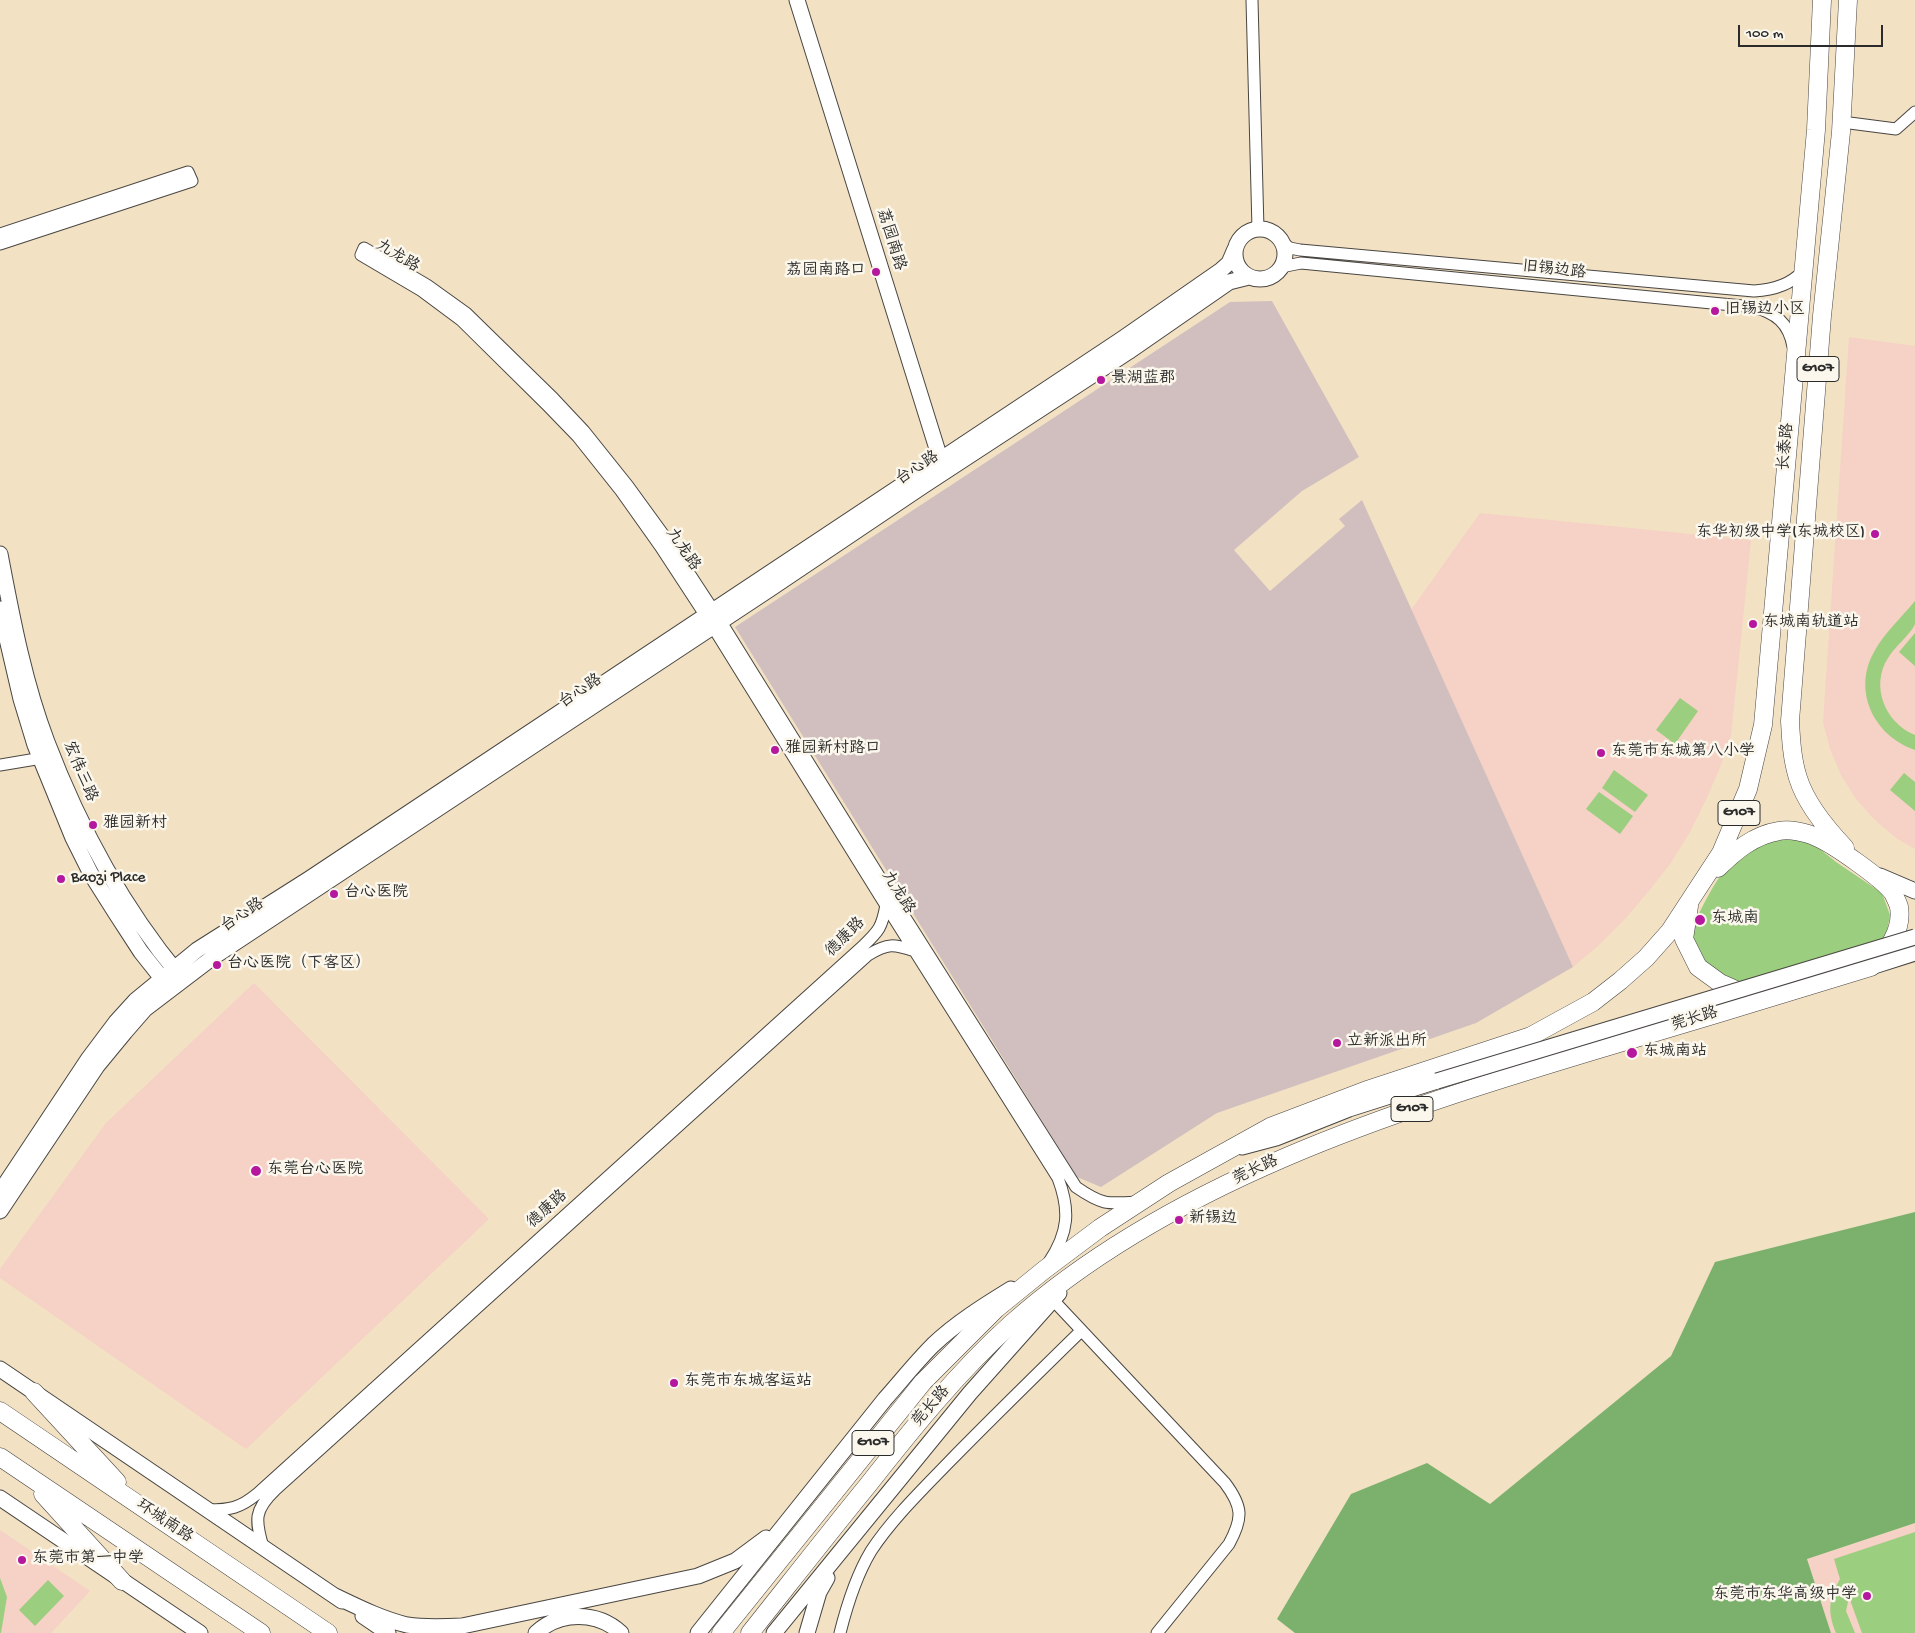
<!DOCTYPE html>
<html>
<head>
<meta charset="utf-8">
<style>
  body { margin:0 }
  #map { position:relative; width:1915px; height:1633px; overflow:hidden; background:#f2e1c3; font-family:"Gochi Hand",sans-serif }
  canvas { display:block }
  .scale { position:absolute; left:1738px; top:25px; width:145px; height:22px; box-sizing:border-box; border:2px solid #2b2b2b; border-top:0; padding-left:6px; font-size:15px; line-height:18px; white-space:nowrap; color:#2b2b2b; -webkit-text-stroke:4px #fbf7ec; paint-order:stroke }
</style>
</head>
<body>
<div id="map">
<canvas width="1915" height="1633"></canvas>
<div class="scale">100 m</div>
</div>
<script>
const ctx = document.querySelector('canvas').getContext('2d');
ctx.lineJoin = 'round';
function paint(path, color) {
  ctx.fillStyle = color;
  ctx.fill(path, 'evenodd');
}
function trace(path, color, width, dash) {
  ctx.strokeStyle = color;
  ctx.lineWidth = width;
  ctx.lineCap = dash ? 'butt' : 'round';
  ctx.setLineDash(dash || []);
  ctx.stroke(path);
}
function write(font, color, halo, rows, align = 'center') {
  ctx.font = font + ' "Gochi Hand","LXGW WenKai TC",sans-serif';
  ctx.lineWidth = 5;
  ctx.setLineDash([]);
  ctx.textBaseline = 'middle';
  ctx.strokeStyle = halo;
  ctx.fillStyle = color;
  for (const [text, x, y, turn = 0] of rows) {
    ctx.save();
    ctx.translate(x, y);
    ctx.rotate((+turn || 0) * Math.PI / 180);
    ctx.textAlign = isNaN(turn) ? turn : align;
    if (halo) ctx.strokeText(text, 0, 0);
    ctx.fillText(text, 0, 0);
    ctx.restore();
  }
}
paint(new Path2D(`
  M1849 337 1915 346V849L1896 838 1875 820 1856 799 1841 775 1830 749 1823 722Z
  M1480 513 1751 540 1731 736 1719 770 1705 802 1689 834 1670 864 1648 892 1625 919 1600 944 1573 967 1411 610Z
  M254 983 489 1219 246 1449 0 1278V1269L106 1123Z
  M1915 1523V1633H1831L1807 1559Z
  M0 1530 90 1591 51 1633H0Z`), '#f6d1c5');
paint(new Path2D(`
  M1272 301 1359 457 1302 491 1234 550 1270 591 1345 526 1339 519 1362 500 1573 967 1476 1023 1217 1113 1101 1187 1077 1177 735 627 1230 302Z`), '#d1bfbf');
paint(new Path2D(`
  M1915 601C1915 607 1915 618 1915 624 1911 634 1894 647 1888 658 1870 686 1885 723 1915 735V750C1874 736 1852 691 1874 652 1884 633 1902 617 1915 601Z
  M1915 633V666L1899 652Z
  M1680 698 1698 711 1675 744 1656 730Z
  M1614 770 1648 795 1635 812 1602 788Z
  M1904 773 1915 782V811L1890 790Z
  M1599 792 1633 816 1620 834 1586 809Z
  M1791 839 1811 842 1836 862 1882 893 1890 915 1887 931 1878 953 1774 993H1753L1709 968 1695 951 1689 933C1707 900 1723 856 1760 841 1769 838 1782 839 1791 839Z
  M1915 1532V1633H1862L1849 1597 1846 1611 1855 1633H1836C1827 1611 1829 1599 1840 1579L1834 1559Z
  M0 1578 7 1597 1 1633H0Z
  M48 1580 64 1596 35 1626 19 1610Z`), '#9bce7e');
paint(new Path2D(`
  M1915 1212V1523L1807 1559 1831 1633H1295L1277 1619 1351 1494 1427 1463 1490 1504 1671 1356 1715 1262Z`), '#7cb16d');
const minor = new Path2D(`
  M1252 0 1258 229
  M1842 122 1896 129 1915 112
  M0 234 188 172 192 181 0 244
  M1282 243 1290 248 1300 250 1754 291C1772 290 1789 286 1802 272
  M1281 267 1301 263 1753 307C1776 313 1789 323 1793 347
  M0 765 48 757
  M1049 1262C1069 1232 1070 1210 1058 1178L880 896 713 627 660 546 621 491 578 437 547 405 461 320 422 291 361 255 364 248 427 285 466 313 553 398 584 431 628 486 668 541 721 622 887 889 1076 1187C1102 1205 1107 1204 1137 1202
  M1053 1300 1225 1483C1243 1507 1243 1518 1229 1544L1157 1633
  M208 1510C230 1510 240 1508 257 1494L863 946C879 931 882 927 886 905
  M263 1547C255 1520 254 1510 275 1490L868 955C888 943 893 944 915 951
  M840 1633C847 1605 856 1576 871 1551 892 1519 922 1490 949 1462 992 1418 1037 1374 1081 1331`);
const major = new Path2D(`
  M797 0 943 468
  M1235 254a25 25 0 1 1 50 0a25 25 0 1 1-50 0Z
  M0 554C12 617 24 682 47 742 79 826 121 905 179 975
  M0 609 21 699 35 745 73 838 91 874 115 912 141 952 168 986
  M1880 876 1915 891
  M1871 967 1915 953
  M1242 1147 1276 1138 1349 1109 1437 1081
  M0 1192 89 1058 116 1022 136 1000 197 950 309 879 1122 339 1220 271 1229 263 1235 249
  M0 1211 97 1066 125 1032 145 1009 212 958 770 589 923 486 1128 352 1229 282 1249 277
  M0 1369 342 1601
  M0 1498 200 1633
  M335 1596C358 1607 382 1619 407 1625 425 1628 444 1627 462 1626L698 1576 735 1561 766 1538
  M363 1616 388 1633
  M536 1633C560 1611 597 1611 621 1633
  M698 1633 885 1399C901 1381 916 1362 933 1345 956 1323 985 1305 1011 1289
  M774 1633 970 1393 1059 1293
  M807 1633 819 1592 827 1578`);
const highway = new Path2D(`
  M1845 848C1827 829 1806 804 1798 778 1792 759 1791 740 1790 721L1822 316 1841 132 1848 0
  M1689 906 1684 939 1698 967 1720 983 1747 995
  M34 1392 117 1482
  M0 1411 328 1633
  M0 1457 261 1633
  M43 1494 122 1581
  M721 1633 923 1382 996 1309 1044 1270 1100 1228 1169 1183 1270 1127 1370 1089 1531 1036 1593 1002 1620 981 1646 958 1670 931 1721 853 1748 789 1763 725 1816 130 1822 0
  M750 1633C789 1584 828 1534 868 1485 912 1429 958 1372 1011 1324 1172 1181 1391 1112 1593 1051 1686 1023 1778 996 1871 967 1887 951 1903 931 1899 907 1898 903 1895 897 1893 893 1883 879 1833 844 1816 837 1806 832 1789 829 1779 831 1754 835 1735 851 1718 868`);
trace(minor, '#494642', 13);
trace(major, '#494642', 17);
trace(highway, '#494642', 19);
trace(minor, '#fff', 11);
trace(major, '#fff', 15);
trace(highway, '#fff', 18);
const majorBridge = new Path2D(`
  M1437 1081 1915 937`);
trace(majorBridge, '#494642', 17, []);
trace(majorBridge, '#fff', 15);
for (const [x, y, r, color] of [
  [876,272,5,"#b5179e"],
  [1715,311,5,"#b5179e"],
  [1101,380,5,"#b5179e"],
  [1875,534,5,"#b5179e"],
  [1753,624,5,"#b5179e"],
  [775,750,5,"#b5179e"],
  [1601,753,5,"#b5179e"],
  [93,825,5,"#b5179e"],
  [61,879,5,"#b5179e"],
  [334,894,5,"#b5179e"],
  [1700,920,6,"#b5179e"],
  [217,965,5,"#b5179e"],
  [1337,1043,5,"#b5179e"],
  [1632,1053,6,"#b5179e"],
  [256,1171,6,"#b5179e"],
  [1179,1220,5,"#b5179e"],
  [674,1383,5,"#b5179e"],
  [22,1560,5,"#b5179e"],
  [1867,1596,5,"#b5179e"]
]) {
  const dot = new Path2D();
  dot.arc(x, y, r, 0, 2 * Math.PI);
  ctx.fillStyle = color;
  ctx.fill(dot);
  trace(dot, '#fbf7ec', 2);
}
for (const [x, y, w] of [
  [1818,369,42],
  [1739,813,42],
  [1412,1109,42],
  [873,1443,42]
]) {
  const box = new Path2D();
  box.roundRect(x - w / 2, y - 12.5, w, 25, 4);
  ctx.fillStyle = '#fbf7ec';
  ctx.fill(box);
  trace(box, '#2b2b2b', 1);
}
write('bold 15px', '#2b2b2b', null, [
  ["G107",1818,369],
  ["G107",1739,813],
  ["G107",1412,1109],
  ["G107",873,1443]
]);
write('16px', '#2b2b2b', '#fbf7ec', [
  ["荔园南路",890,240,73],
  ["九龙路",397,257,31],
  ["旧锡边路",1554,271,6],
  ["长泰路",1787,447,-85],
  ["台心路",918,469,-33],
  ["九龙路",682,550,56],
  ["台心路",581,692,-33],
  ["宏伟三路",79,772,67],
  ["九龙路",897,893,58],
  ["台心路",243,916,-33],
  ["德康路",846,938,-45],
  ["莞长路",1695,1020,-17],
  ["莞长路",1256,1171,-25],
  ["德康路",548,1210,-42],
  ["莞长路",932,1407,-49],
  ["环城南路",164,1522,34]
]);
write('16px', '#2b2b2b', '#fbf7ec', [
  ["荔园南路口",866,272,"right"],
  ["旧锡边小区",1725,311],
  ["景湖蓝郡",1111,380],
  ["东华初级中学(东城校区)",1865,534,"right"],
  ["东城南轨道站",1763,624],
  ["雅园新村路口",785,750],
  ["东莞市东城第八小学",1611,753],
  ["雅园新村",103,825],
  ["Baozi Place",71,879],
  ["台心医院",344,894],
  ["东城南",1711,920],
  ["台心医院（下客区）",227,965],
  ["立新派出所",1347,1043],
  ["东城南站",1643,1053],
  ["东莞台心医院",267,1171],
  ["新锡边",1189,1220],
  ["东莞市东城客运站",684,1383],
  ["东莞市第一中学",32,1560],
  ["东莞市东华高级中学",1857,1596,"right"]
], 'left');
</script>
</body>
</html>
